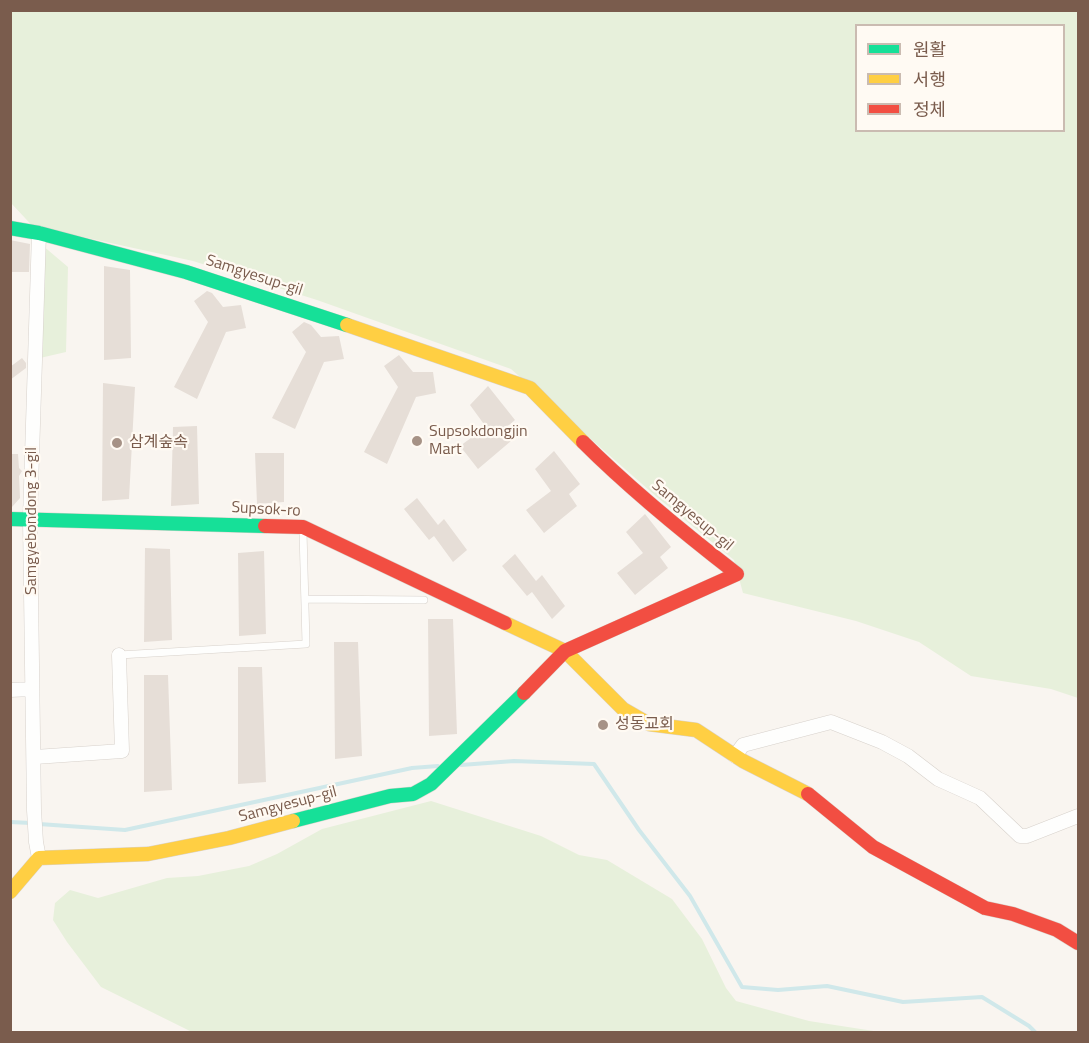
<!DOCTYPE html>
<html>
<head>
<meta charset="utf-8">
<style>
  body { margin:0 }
  #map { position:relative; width:1089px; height:1043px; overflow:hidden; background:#f9f5f0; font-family:"Titillium Web","Noto Sans KR",sans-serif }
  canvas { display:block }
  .frame { position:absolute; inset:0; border:12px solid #7a5c4d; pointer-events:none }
  .legend { position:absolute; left:855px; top:24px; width:210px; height:108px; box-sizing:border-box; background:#fffaf3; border:2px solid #cabbb1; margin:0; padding:8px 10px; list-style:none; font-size:18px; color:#7a5c4d }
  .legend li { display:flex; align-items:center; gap:12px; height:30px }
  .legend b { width:30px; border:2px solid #cabbb1 }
</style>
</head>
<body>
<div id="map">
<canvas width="1089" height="1043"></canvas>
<div class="frame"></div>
<ul class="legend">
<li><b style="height:8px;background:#16e098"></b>원활</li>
<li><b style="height:8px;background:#ffcf43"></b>서행</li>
<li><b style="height:8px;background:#f24e42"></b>정체</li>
</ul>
</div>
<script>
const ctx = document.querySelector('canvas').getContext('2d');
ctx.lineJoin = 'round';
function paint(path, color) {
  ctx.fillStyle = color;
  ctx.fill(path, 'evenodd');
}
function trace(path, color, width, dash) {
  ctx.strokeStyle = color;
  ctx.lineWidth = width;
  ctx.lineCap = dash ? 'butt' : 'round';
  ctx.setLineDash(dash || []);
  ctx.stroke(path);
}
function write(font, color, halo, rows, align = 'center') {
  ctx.font = font + ' "Titillium Web","Noto Sans KR",sans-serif';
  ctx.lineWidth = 4.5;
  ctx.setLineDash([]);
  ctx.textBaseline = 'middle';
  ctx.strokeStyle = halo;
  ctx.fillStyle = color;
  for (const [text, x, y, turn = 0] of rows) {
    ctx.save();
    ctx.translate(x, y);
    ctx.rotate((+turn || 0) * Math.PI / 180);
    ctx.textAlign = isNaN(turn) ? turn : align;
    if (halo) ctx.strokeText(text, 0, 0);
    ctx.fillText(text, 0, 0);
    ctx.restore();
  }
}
paint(new Path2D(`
  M11 11H1078V698L1051 689 971 676 919 642 856 621 743 593 734 560 658 498 511 369 317 300 193 261 74 235 39 233 11 203ZM856 26H1064V130H856Z
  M42 245 68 267 66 352 40 358Z
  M431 801 541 836 579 855 607 860 672 899 702 939 726 988 736 1001 809 1021 880 1032H192L101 987 67 942 53 920 55 903 70 890 98 898 167 878 198 876 249 866 277 854 322 829Z`), '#e7f0db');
trace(new Path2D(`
  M461 765 514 761 594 764 639 830 690 896 742 987 778 990 827 986 903 1002 982 997 1029 1026 1035 1032
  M10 822 31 823
  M39 824 125 830 412 768 438 766`), '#d0e8ea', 4);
paint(new Path2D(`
  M10 240 30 244 29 272H10Z
  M104 266 130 270 131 358 104 360Z
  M207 291 212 293 223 307 241 305 246 328 226 332 197 399 174 387 208 322 194 301Z
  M304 322 311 325 321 337 339 336 344 359 324 362 295 429 272 418 306 352 292 332Z
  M399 355 413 372H433L436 393 416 397 387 464 364 452 398 387 384 366Z
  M22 358 26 363V368L10 380V367Z
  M103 383 135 387 129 499 102 501Z
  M488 386 515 420 503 430 511 441 478 469 460 446 486 427 470 405Z
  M197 426 199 504 171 506 173 427Z
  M554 451 580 484 569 494 577 506 544 533 526 510 551 491 535 469Z
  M255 453H284V502L257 504Z
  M10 454H18L19 468 22 471 19 476 20 498 12 507H10Z
  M417 498 438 525 444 519 467 550 453 562 434 536 429 540 404 509Z
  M645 514 671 547 660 557 668 568 635 595 617 573 643 553 626 532Z
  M145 548 170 549 172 640 144 642Z
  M264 551 266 634 239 636 238 553Z
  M515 554 536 581 542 575 565 606 552 619 532 592 527 596 502 566Z
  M428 619H453L457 734 429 736Z
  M334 642H358L362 756 335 759Z
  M238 667H262L266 782 238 784Z
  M144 675H168L172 790 144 792Z`), '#e6ded7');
const lane = new Path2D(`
  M305 599 424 600
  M119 655 306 644 303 531`);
const street = new Path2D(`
  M39 233 30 519 34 810 36 842 39 858
  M10 690 32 689
  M735 756 743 745 831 722 882 742 908 756 938 779 980 798 1020 836H1027L1078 816
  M35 757 122 751 119 655`);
const fast = new Path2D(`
  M10 228 39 233 186 272 347 325
  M10 519 265 526
  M293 821 390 796 413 794 431 784 524 693`);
const slow = new Path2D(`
  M347 325 530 388 583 442
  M505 623 565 651 623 709 649 724 696 730 743 761 808 794
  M10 892 39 858 148 854 229 838 293 821`);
const jam = new Path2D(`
  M265 526 303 527 505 623
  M524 693 565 651 737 574C684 533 631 490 583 442
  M808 794 873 847 985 908 1013 914 1057 930 1078 943`);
trace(lane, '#d7d1cb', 8);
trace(street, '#d7d1cb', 15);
trace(fast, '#d9d2cb', 15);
trace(slow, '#d9d2cb', 15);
trace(jam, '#d9d2cb', 15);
trace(lane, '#fefefd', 7);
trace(street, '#fefefd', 14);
trace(fast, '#16e098', 14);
trace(slow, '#ffcf43', 14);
trace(jam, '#f24e42', 14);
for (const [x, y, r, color] of [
  [417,441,6,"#a69286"],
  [117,443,6,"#a69286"],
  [603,725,6,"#a69286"]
]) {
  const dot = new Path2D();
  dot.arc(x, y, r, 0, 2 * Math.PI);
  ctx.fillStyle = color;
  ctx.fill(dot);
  trace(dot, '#fffaf3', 2);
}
write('16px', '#7a5c4d', '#fffaf3', [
  ["Samgyesup-gil",254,276,18],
  ["Supsok-ro",266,510,3],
  ["Samgyesup-gil",692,516,40],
  ["Samgyebondong 3-gil",32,521,-90],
  ["Samgyesup-gil",288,805,-15]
]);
write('16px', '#7a5c4d', '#fffaf3', [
  ["Supsokdongjin",429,432],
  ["Mart",429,450],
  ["삼계숲속",129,443],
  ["성동교회",615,725]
], 'left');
</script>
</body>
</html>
